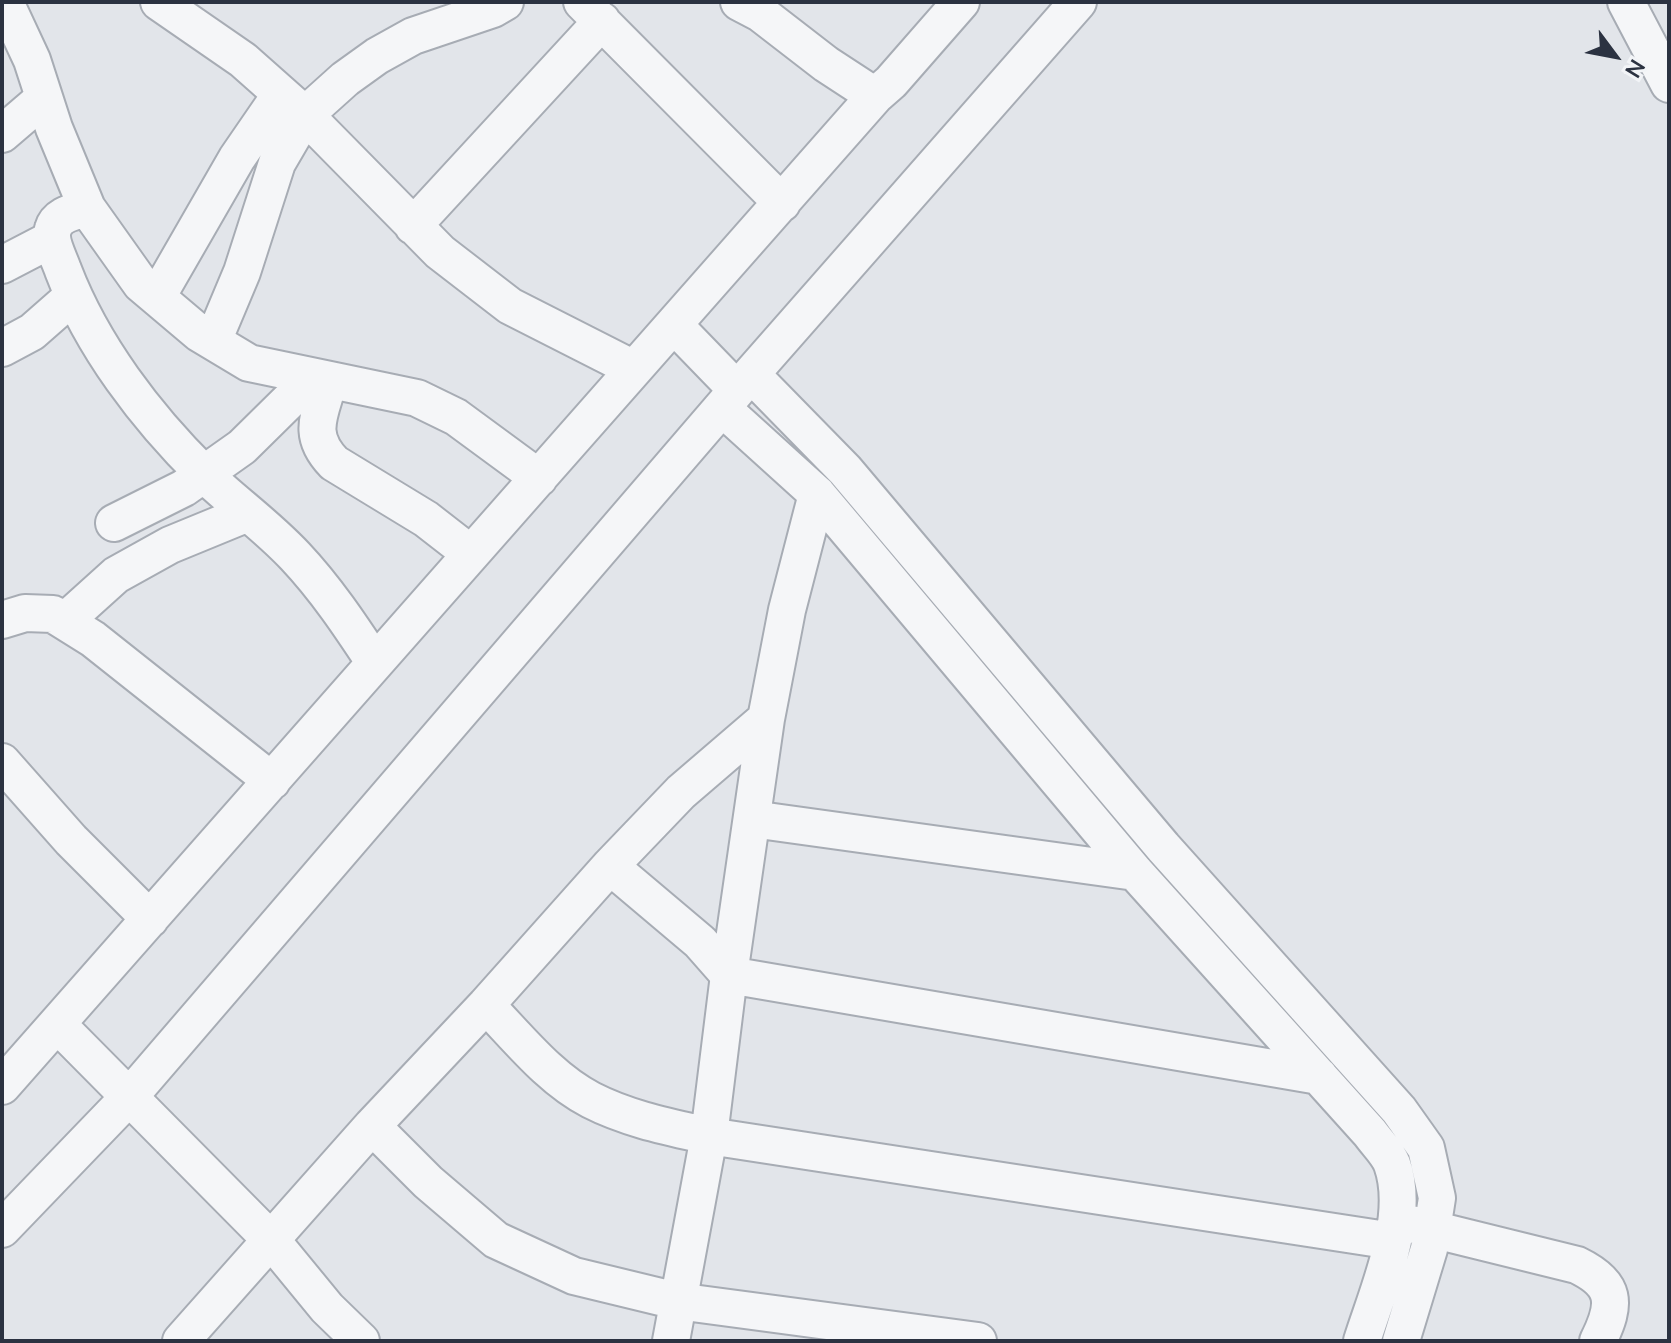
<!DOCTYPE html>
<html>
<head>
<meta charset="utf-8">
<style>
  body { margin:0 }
  #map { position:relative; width:1671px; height:1343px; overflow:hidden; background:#e2e5ea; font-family:Mulish,sans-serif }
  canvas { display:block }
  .frame { position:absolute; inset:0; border:4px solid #2b3241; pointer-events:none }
  .north { position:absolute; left:1575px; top:16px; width:80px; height:80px; -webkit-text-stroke:6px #f2f4f7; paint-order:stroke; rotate:122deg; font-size:22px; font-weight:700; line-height:32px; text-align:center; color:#2b3241 }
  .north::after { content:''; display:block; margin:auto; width:28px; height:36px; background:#2b3241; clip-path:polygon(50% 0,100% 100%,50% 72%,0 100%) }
</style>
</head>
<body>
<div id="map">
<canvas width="1671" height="1343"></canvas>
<div class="frame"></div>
<div class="north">N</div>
</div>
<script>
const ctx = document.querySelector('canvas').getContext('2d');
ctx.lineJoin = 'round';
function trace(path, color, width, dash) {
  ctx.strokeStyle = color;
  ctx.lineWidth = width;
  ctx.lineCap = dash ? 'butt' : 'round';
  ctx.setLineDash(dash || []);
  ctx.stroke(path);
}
const minor = new Path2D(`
  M5 2 32 60 54 128 87 208 141 284 199 333 249 363 417 398 456 417 539 478
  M159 2 243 60 305 115 440 252 510 306 634 369
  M582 2 782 203
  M739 2 760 13 826 64 875 96
  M1626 2 1669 84
  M2 134 44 98
  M87 208C74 212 57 214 53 229 49 241 59 258 63 270 92 346 146 417 204 474 233 502 267 526 295 556 326 589 350 625 375 663
  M413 226 602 21
  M2 265 52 239
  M157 297 237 158 281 94
  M675 326 737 390
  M213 341 242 272 277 163 305 115 345 79 377 56 413 36 493 9 505 2
  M2 348 32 332 73 296
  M751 374 845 470 1163 847 1399 1110 1426 1148 1437 1198 1429 1249 1401 1341
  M329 381C320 415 306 434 334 463L426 519 471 554
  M722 408 817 494 1135 872 1370 1133C1377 1143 1388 1153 1392 1164 1411 1217 1378 1290 1362 1341
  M114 523 184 488 242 447 312 378
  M2 620 25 613 53 614 93 639 272 781
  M65 621 116 575 170 545 248 513
  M2 762 71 840 150 919
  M752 819 1135 872
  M610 866 700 942 729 975 1319 1076
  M486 1005C518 1038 550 1079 591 1100 628 1119 669 1127 709 1136L1393 1241
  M57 1024 272 1241 327 1308 361 1341
  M2 1086 875 96 891 82 961 2
  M372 1126 428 1182 496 1240 574 1276 677 1301 978 1341
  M1411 1224 1577 1265C1616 1284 1617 1303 1598 1341
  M2 1229 129 1097 737 390 1078 2
  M181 1341 372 1126 486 1005 610 866 681 792 766 719
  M671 1341 709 1136 729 975 766 719 787 610 817 494`);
trace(minor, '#a7acb4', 40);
trace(minor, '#f5f6f8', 36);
</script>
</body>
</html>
